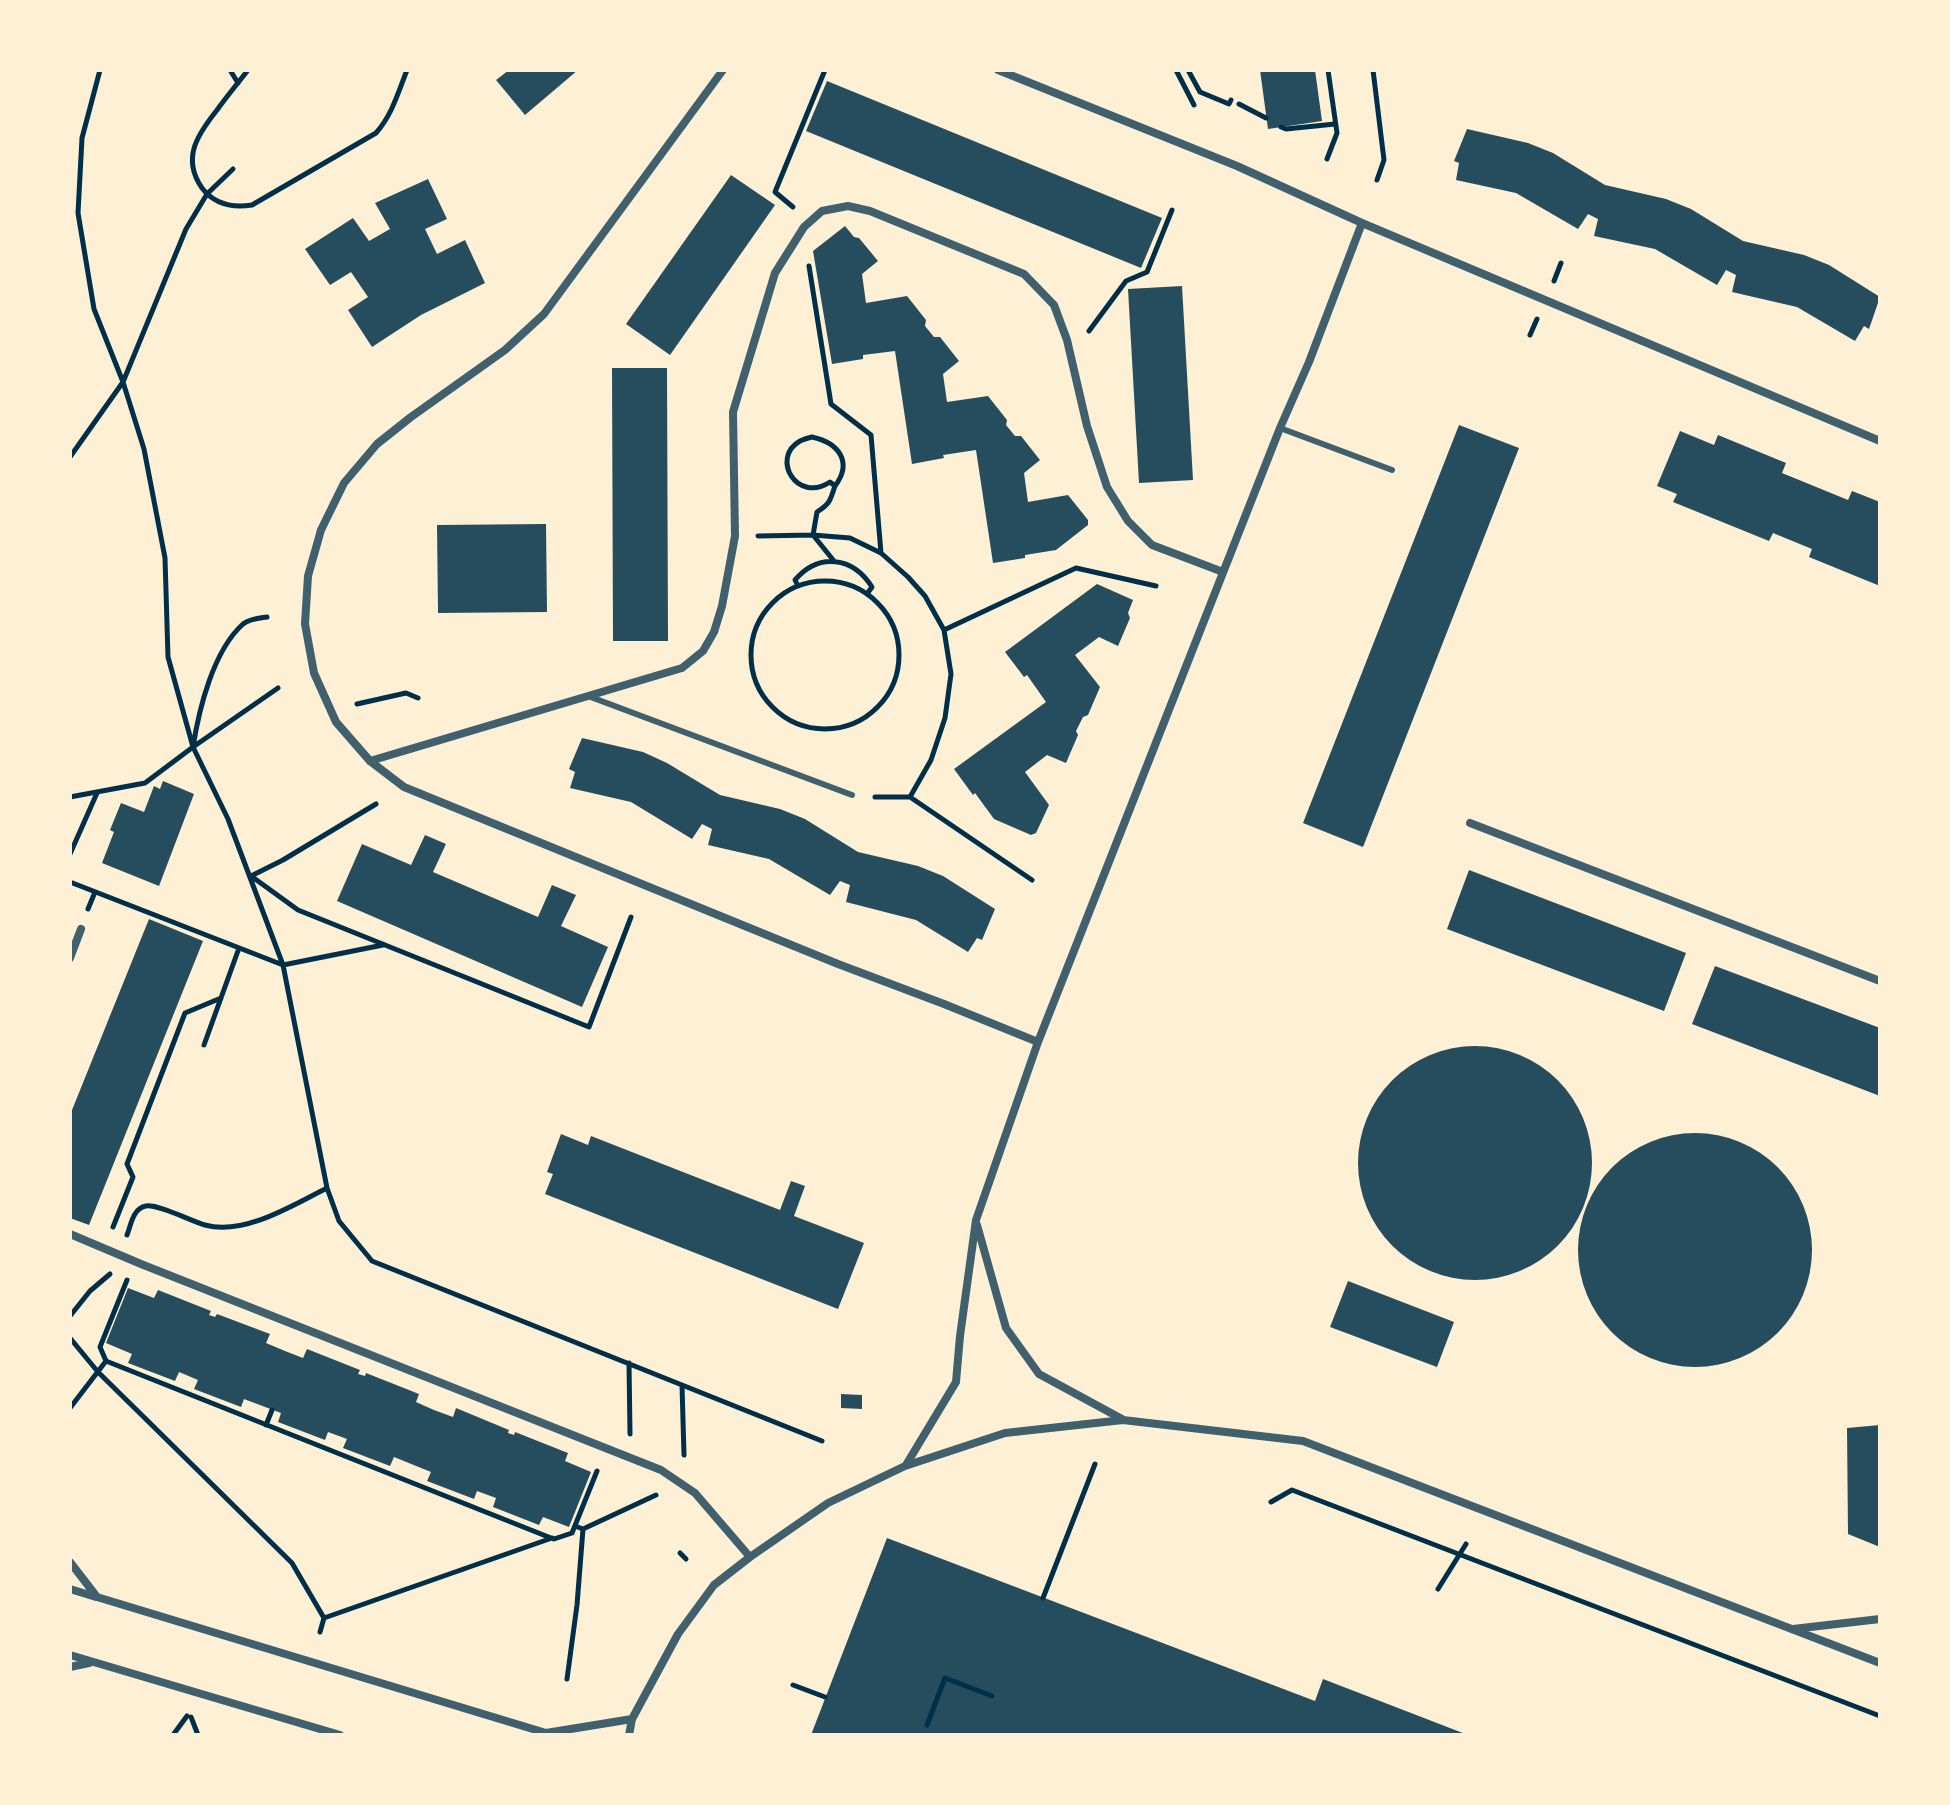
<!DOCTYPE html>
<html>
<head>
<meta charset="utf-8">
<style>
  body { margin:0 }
  #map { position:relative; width:1950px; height:1805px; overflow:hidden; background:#fdf0d5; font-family:"Nunito Sans",sans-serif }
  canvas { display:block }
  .frame { position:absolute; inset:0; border:72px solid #fdf0d5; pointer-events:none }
</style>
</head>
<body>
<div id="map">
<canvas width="1950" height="1805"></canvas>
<div class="frame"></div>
</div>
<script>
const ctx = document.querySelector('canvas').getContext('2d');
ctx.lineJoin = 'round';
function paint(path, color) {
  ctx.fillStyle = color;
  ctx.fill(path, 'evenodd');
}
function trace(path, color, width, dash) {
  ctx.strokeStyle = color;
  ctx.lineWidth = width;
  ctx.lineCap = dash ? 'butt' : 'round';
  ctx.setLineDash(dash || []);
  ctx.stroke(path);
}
paint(new Path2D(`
  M509 70H578L525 115 496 80Z
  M1260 70H1315L1322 121 1268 129Z
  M827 81 1162 218 1141 268 806 131Z
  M1467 129 1528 143 1553 153 1605 185 1666 199 1691 209 1743 241 1804 255 1829 265 1880 297 1869 329 1864 326 1855 341 1797 307 1732 292 1736 275 1726 270 1717 285 1655 249 1594 236 1598 219 1588 214 1578 229 1516 193 1456 180 1459 163 1454 161Z
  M731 175 775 205 670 355 626 324Z
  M428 179 447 219 425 229 437 254 465 240 485 283 421 315 372 347 348 310 368 297 351 272 330 285 305 249 353 218 369 241 390 229 375 203Z
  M845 226 854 237 859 238 878 261 862 274 866 303 907 296 926 320 925 326 934 337H940L959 361 943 374 947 402 988 396 1007 420 1006 425 1015 436H1021L1040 460 1024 473 1028 502 1068 495 1088 520V525L1056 550 1025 555V558L993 563 976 450 943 455 944 458 912 464 895 351 863 355V359L832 364 813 251Z
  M1182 286 1193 480 1139 483 1128 289Z
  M612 368H667L668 641H613Z
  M1459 425 1519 448 1363 847 1303 823Z
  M1680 431 1714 445 1718 435 1786 463 1782 473 1848 500 1852 491 1880 502V586L1809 557 1812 549 1773 533 1769 541 1673 502 1677 494 1657 486Z
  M546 524 547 612 438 613 437 525Z
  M1097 584 1133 600 1128 613 1130 618 1118 646 1099 637 1075 655 1100 687 1088 715 1083 717 1076 731 1078 735 1066 763 1047 755 1025 772 1049 805 1036 833 1031 835 994 819 975 793 973 795 954 769 1046 702 1027 675 1024 677 1005 652Z
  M582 738 643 752 667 763 720 795 780 809 805 819 858 852 918 866 943 876 995 909 982 940 977 938 968 952 916 920 846 902 850 885 840 881 830 895 769 859 708 845 712 829 702 824 692 839 631 802 570 788 575 772 569 769Z
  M163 781 194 794 159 886 102 863 114 832 110 830 121 803 144 812 154 786 160 789Z
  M425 835 446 844 433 872 538 917 552 885 576 895 561 926 608 947 582 1007 337 901 362 844 411 865Z
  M1469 870 1686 953 1664 1011 1447 929Z
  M149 919 203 941 89 1225 70 1218V1115Z
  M1715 966 1880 1028V1096L1692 1024Z
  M1358 1163a117 117 0 1 1 234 0a117 117 0 1 1-234 0Z
  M1578 1250a117 117 0 1 1 234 0a117 117 0 1 1-234 0Z
  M561 1134 588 1145 591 1136 780 1210 791 1181 805 1186 794 1216 864 1243 838 1309 545 1194 553 1174 547 1172Z
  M1348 1281 1454 1322 1437 1367 1330 1327Z
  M128 1288 154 1298 158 1290 211 1311 209 1315 215 1317 217 1314 270 1334 266 1343 285 1351 303 1358 307 1349 360 1370 358 1374 365 1376 366 1373 419 1394 416 1402 434 1410 453 1417 456 1408 509 1430 508 1433 514 1435 515 1432 568 1453 565 1461 591 1472 569 1527 543 1517 539 1525 493 1507 496 1498 477 1491 474 1499 427 1481 431 1472 394 1457 390 1466 343 1448 347 1439 328 1432 325 1440 278 1422 281 1413 244 1399 241 1407 194 1389 198 1380 179 1372 175 1381 128 1363 132 1354 106 1343Z
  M841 1394 862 1395V1409L841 1408Z
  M1880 1425V1547L1848 1534 1847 1428Z
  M887 1538 1315 1701 1323 1679 1468 1735H811Z`), '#264d5e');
trace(new Path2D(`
  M100 70 82 138 78 213 94 309 123 382 144 449 165 558 168 657 193 747 228 819 283 965 327 1188C293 1205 244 1236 205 1225 191 1221 158 1204 146 1206 133 1208 131 1225 127 1235
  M230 70 238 83
  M248 70C238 83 227 96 217 110 198 134 181 158 202 188 215 205 233 208 252 205L376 133C392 115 398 93 407 70
  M1176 70 1194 105
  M1188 70 1200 92 1229 104 1231 100
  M1373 70 1384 160 1377 180
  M1239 104 1266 118
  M1281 127 1286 129 1335 124
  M1327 159 1337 133 1328 70
  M793 207 775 192 825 70
  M809 266 831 404 871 435 881 553
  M1554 281 1561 263
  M1089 331 1126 281 1147 272 1172 210
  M1530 335 1537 319
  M812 437C839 443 853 462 835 486L830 482C797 504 770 458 800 441 804 439 808 438 812 437Z
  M70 457 123 382 186 229 207 194 233 169
  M758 536 813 535 850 538 881 553 908 577 925 596 944 630 951 674 945 718 931 760 910 797
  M834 561 813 535 817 512C831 503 830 500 835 486
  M751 655a74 74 0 1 1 148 0a74 74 0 1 1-148 0Z
  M798 586 795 580C819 552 853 557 872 587L867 594
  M944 630 1076 568 1156 586
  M357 704 406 693 418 698
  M193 747 278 688
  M70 797 145 783 193 747C199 709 213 651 243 624 249 619 260 618 267 617
  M875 797H910L1032 880
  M376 804 283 860 251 876 298 910 589 1027 631 917
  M70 854 97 793
  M70 882 283 965 383 945
  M88 909 95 892
  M204 1045 239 948
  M327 1188 339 1221 372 1261 822 1441
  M113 1227 133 1177 127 1164 185 1013 221 998
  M127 1280 100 1347 106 1361 551 1538
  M70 1316 90 1291 110 1274
  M70 1338 98 1372 292 1563 324 1618 552 1538 554 1539 572 1533 597 1471
  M629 1363 630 1434
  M682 1385 684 1455
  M70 1408 106 1361
  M266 1425 272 1410
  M1271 1502 1292 1490 1880 1716
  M583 1529 656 1495
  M680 1553 686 1559
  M1438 1589 1466 1544
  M1043 1598 1095 1464
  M320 1632 324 1618
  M567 1679 577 1605 583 1529 575 1526
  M793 1685 825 1697
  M191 1717 198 1735
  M927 1725 945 1678 992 1696
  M173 1735 187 1716`), '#003049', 5);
trace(new Path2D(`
  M1280 428 1392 470
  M588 696 852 795`), '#3f606c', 6);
trace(new Path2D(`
  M723 70 544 314 505 350 411 417 377 444 344 483 321 530 308 576 305 624 314 673 336 722 370 761 404 787 838 964 944 1004 1038 1042
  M998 70 1237 166 1362 223 1880 441
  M370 761 682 668 703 651 714 632 722 606 735 536 733 412 775 273 804 227 822 211 848 206 870 211 1024 274 1054 305 1067 340 1087 426 1107 487 1128 521 1152 545 1223 572
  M1470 823 1880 981
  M70 958 81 929
  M977 1225 1006 1328 1039 1374 1122 1419
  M70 1234 141 1264 661 1470 695 1493 750 1557
  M906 1465 956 1382 960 1336 976 1220 1038 1042 1280 428 1309 362 1362 223
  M70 1562 97 1597 546 1733 632 1719
  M70 1589 96 1597
  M1793 1629 1880 1619
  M70 1655 340 1735
  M70 1667 89 1663
  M629 1735 632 1719 678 1634 714 1585 750 1557 828 1503 905 1466 1005 1433 1123 1420 1303 1441 1880 1663`), '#3f606c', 8);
</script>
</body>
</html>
